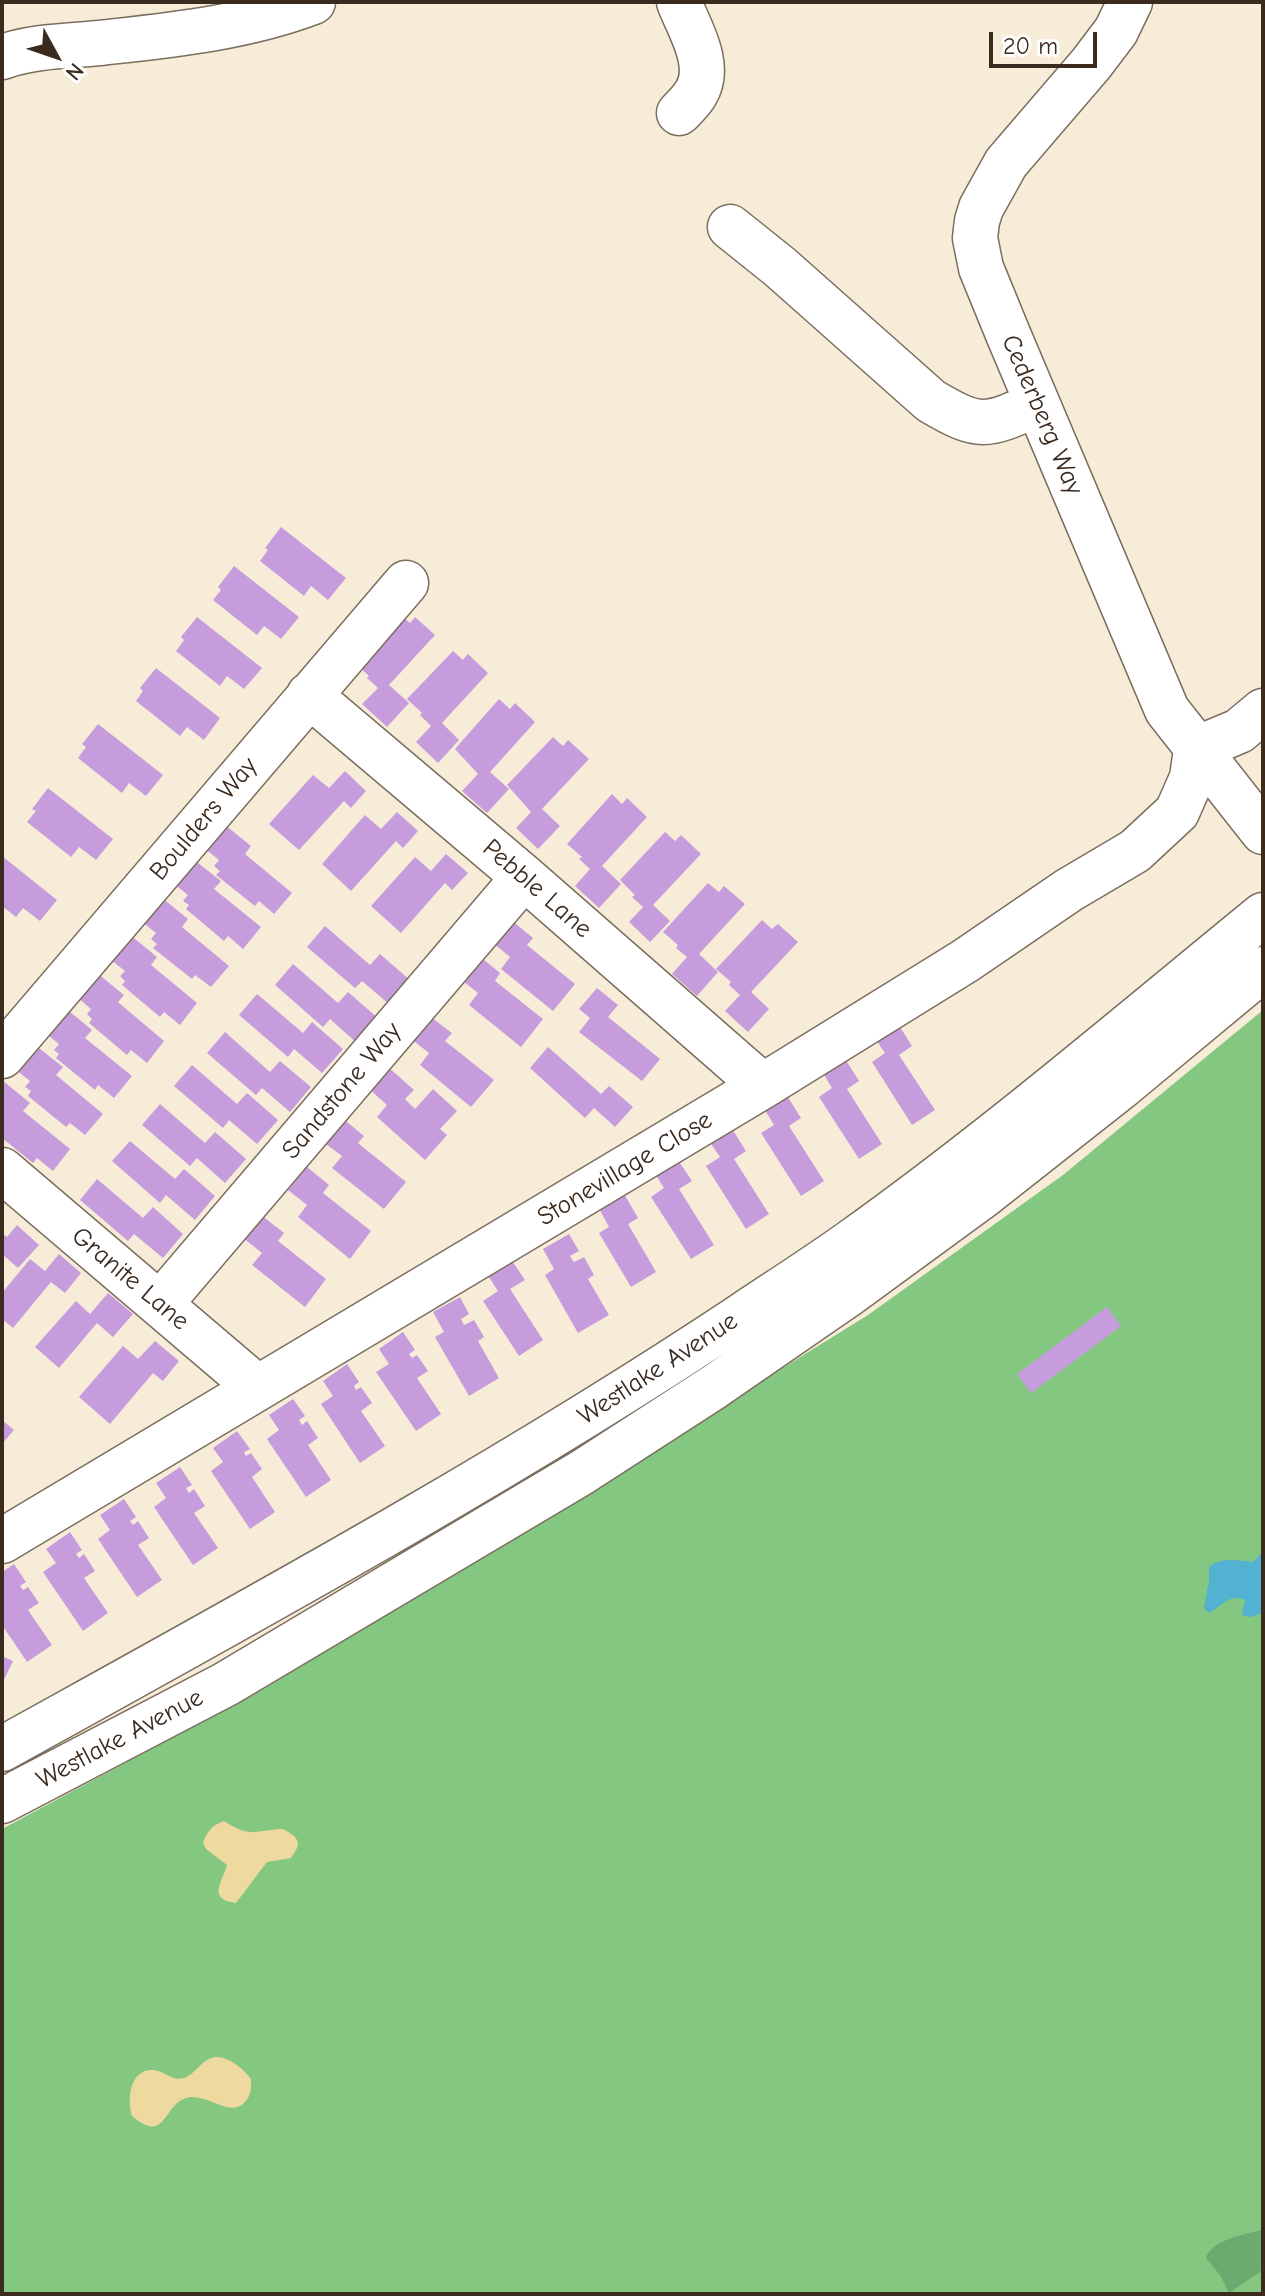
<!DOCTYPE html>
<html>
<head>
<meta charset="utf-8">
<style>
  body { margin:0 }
  #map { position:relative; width:1265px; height:2296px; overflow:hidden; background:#f6ecd8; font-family:"Comic Neue",sans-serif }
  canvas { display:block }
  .frame { position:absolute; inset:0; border:4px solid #3b2a1e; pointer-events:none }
  .north { position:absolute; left:16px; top:16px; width:80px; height:80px; -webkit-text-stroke:6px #fff; paint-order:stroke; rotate:130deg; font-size:22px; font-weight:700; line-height:32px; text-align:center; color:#3b2a1e }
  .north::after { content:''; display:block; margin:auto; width:28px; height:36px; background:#3b2a1e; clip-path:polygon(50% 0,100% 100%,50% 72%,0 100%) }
  .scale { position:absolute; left:989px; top:32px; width:108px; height:36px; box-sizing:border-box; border:4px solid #3b2a1e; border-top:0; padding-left:10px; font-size:24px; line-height:28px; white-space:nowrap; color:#3b2a1e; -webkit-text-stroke:6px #fff; paint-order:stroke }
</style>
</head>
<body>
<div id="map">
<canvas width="1265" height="2296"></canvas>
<div class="frame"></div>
<div class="north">N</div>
<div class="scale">20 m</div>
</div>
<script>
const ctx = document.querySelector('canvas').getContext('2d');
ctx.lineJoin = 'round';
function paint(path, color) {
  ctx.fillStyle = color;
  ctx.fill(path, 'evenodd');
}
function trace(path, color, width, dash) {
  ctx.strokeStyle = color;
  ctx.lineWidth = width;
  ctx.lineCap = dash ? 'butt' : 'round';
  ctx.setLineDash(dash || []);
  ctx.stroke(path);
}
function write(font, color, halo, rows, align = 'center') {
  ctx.font = font + ' "Comic Neue",sans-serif';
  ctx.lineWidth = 8;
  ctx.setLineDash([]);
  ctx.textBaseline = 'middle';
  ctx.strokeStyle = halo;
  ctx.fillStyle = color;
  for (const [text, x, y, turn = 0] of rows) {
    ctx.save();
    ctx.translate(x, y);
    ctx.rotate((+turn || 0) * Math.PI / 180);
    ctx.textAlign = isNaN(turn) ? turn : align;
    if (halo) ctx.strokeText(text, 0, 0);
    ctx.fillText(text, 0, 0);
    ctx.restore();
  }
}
paint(new Path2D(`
  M1263 1010V2294H2V1829L267 1687 868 1315 1063 1175Z`), '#83c781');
paint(new Path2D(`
  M1263 2230V2270L1229 2293 1220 2275 1206 2258C1211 2240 1245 2234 1263 2230Z`), '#6aac6f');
paint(new Path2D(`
  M224 1821C252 1839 253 1830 283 1829 300 1838 302 1843 291 1858L267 1862 236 1903C206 1899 223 1881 227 1865L206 1849 203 1843C207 1832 212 1825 224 1821Z
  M216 2057C229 2057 243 2068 251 2079 251 2088 252 2094 245 2102 229 2119 207 2092 186 2098 163 2105 166 2145 132 2116 127 2101 129 2069 153 2070 164 2070 172 2082 184 2078 197 2073 201 2059 216 2057Z`), '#eeda9e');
paint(new Path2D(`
  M1263 1552V1613L1250 1617 1242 1615 1245 1600C1227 1594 1223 1606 1209 1613L1204 1608 1209 1580V1567C1220 1557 1239 1560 1253 1562Z`), '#53b2d2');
paint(new Path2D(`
  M281 527 346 578 328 600 311 586 304 596 260 561 268 550 265 548Z
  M234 566 299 617 281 639 264 626 257 635 213 600 221 590 218 587Z
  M399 613 410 623 415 617 435 635 389 685 409 703 387 727 362 704 378 688 367 678 369 676 354 662Z
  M197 617 262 668 244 689 227 676 220 686 176 651 184 640 181 637Z
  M453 651 463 660 468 654 488 673 442 723 459 740 438 763 416 742 431 726 420 715 422 713 407 699Z
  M156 668 220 718 204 740 187 727 180 736 136 701 143 691 140 688Z
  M499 699 510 709 515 703 535 722 490 772 509 789 487 813 462 791 478 774 455 749Z
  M98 724 163 775 146 796 129 783 122 793 78 758 86 747 82 744Z
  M553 737 563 746 568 740 589 759 542 809 560 826 538 849 516 828 531 812 507 785Z
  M345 771 366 791 351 808 344 801 299 850 269 824 313 775 329 788Z
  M48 788 113 839 96 860 79 847 71 857 27 822 36 811 32 809Z
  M612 794 622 804 627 798 647 817 602 866 621 884 599 908 575 886 590 869 579 859 582 857 567 844Z
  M397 812 418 831 403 848 396 841 351 891 322 864 365 815 381 829Z
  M224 824 251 846 245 854 292 893 274 914 259 901 255 906 216 875 220 871 214 866 219 860 204 848Z
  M665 832 675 841 681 835 701 854 653 905 670 921 650 942 629 922 643 907 632 897 635 895 620 880Z
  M446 854 468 873 452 890 445 883 401 933 371 906 415 857 431 871Z
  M2 856 57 900 40 921 23 908 16 917 2 906Z
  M193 859 221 881 214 889 261 927 243 949 228 936 224 941 186 909 189 905 183 901 188 895 173 883Z
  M708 883 719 892 724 886 745 904 699 954 718 972 697 996 672 974 687 957 676 948 678 945 663 932Z
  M161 897 188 919 182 927 229 966 211 987 195 975 192 979 153 948 157 944 151 939 156 933 141 921Z
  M510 919 533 938 527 945 575 984 553 1011 501 969 510 957 492 942Z
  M762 920 772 929 778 924 798 942 751 992 769 1009 748 1032 725 1011 740 995 729 985 731 982 716 969Z
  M325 926 370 965 380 954 411 981 390 1005 362 981 355 988 307 947Z
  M129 934 157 957 151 965 197 1003 180 1025 164 1012 160 1017 122 985 125 981 120 976 125 971 110 959Z
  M478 955 500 973 495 981 543 1019 521 1047 469 1005 478 993 459 978Z
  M293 964 338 1003 348 992 379 1019 358 1044 330 1019 323 1027 275 985Z
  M97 973 124 995 118 1002 164 1041 147 1063 131 1050 127 1055 89 1023 92 1019 87 1014 91 1009 77 997Z
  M597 988 618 1005 608 1017 660 1059 642 1081 579 1032 590 1018 579 1009Z
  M257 994 303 1033 312 1022 343 1049 322 1073 294 1049 288 1057 239 1015Z
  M64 1007 92 1030 85 1038 132 1076 114 1098 98 1085 95 1090 56 1058 59 1054 54 1050 59 1044 44 1032Z
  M428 1015 452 1033 445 1041 494 1080 471 1107 420 1065 429 1053 410 1038Z
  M895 1019 912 1046 899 1055 935 1110 912 1125 872 1062 885 1053 872 1034Z
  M225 1032 270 1072 280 1061 311 1087 290 1112 262 1088 256 1095 207 1053Z
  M35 1045 63 1067 56 1075 103 1114 85 1135 70 1123 66 1127 28 1096 31 1091 25 1087 30 1081 15 1069Z
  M548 1047 601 1094 609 1086 633 1107 615 1127 594 1108 585 1118 530 1068Z
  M842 1054 859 1081 847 1089 882 1144 859 1159 819 1097 832 1088 820 1068Z
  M192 1065 237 1104 247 1093 278 1120 257 1144 229 1120 223 1128 174 1086Z
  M387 1066 414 1090 405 1099 415 1109 433 1089 457 1111 440 1129 447 1135 425 1160 377 1117 387 1105 368 1088Z
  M2 1080 30 1103 23 1111 70 1149 53 1171 37 1158 33 1163 2 1138Z
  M784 1091 801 1118 789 1126 824 1181 801 1196 761 1133 774 1125 762 1105Z
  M160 1104 205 1143 215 1132 246 1159 225 1183 197 1158 190 1166 142 1125Z
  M341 1117 364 1136 358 1143 406 1182 384 1209 332 1168 342 1156 322 1141Z
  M729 1124 746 1151 734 1159 769 1214 746 1229 706 1166 720 1157 707 1138Z
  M130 1141 175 1179 184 1169 215 1196 195 1220 166 1195 160 1203 112 1161Z
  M674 1154 692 1181 679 1189 714 1245 691 1259 651 1197 664 1188 652 1169Z
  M307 1167 329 1185 323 1193 371 1231 350 1259 298 1217 307 1205 288 1190Z
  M97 1179 143 1218 153 1207 183 1234 163 1258 134 1234 128 1241 80 1200Z
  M620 1187 638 1218 628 1224 656 1272 631 1287 599 1233 609 1227 595 1201Z
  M261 1215 284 1233 278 1241 326 1279 305 1307 252 1265 262 1253 243 1238Z
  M17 1225 39 1245 18 1268 2 1254V1233L7 1237Z
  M569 1234 579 1251 570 1256 574 1262 584 1257 594 1275 588 1279 609 1315 578 1333 545 1275 554 1269 543 1249Z
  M59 1254 81 1273 65 1293 51 1282 13 1328 2 1319V1293L30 1259 45 1271Z
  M508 1255 525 1280 510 1289 543 1340 519 1356 483 1301 498 1291 485 1271Z
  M108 1293 133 1314 113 1337 97 1323 59 1368 35 1347 76 1301 90 1314Z
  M460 1297 469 1314 461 1319 464 1325 474 1320 484 1337 478 1341 499 1378 469 1396 435 1337 444 1332 433 1312Z
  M1107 1307 1121 1326 1031 1393 1017 1374Z
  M403 1332 415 1350 409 1354 412 1358 417 1355 428 1371 417 1378 441 1414 416 1431 376 1372 389 1364 379 1349Z
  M155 1341 179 1361 163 1381 153 1373 110 1424 79 1397 123 1346 138 1359Z
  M347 1364 359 1382 354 1386 356 1390 361 1387 372 1403 361 1411 385 1446 360 1463 321 1404 333 1396 323 1381Z
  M293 1399 305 1416 299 1420 302 1425 307 1421 318 1438 308 1445 331 1480 306 1497 267 1439 279 1430 269 1415Z
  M2 1420 14 1430 2 1444Z
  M237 1431 250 1449 244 1452 246 1456 251 1453 262 1469 252 1477 275 1512 250 1529 211 1471 223 1462 213 1448Z
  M180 1467 192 1485 186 1488 189 1493 194 1489 205 1506 194 1513 218 1548 193 1565 154 1507 166 1498 156 1483Z
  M124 1499 136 1517 130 1521 133 1525 138 1521 149 1538 138 1545 162 1580 137 1597 98 1539 110 1530 100 1515Z
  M70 1532 82 1550 76 1554 79 1558 84 1554 95 1571 84 1578 108 1613 83 1631 43 1572 56 1563 46 1549Z
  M14 1564 26 1582 20 1586 23 1590 28 1587 39 1603 28 1610 52 1645 27 1662 2 1625V1572Z
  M2 1656 13 1661 2 1684Z`), '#c79cdd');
const minor = new Path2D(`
  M679 2C689 28 713 65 696 93 692 100 685 107 679 113
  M1130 2 1116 31 1091 64 1006 163 981 208 977 221 975 238 981 268 1008 334 1167 710 1263 832
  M2 57C33 46 67 46 100 43 172 35 245 28 313 2
  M730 227 780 267 931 401C980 430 986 427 1037 404
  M309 695 524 877 763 1086
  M1196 749 1239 731 1263 711
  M2 1056 406 583
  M2 1170 258 1388
  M160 1304 524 877
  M2 1541 763 1086 965 961 1069 890 1135 851 1177 812 1192 778 1196 749
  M2 1749C253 1610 505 1473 744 1314 780 1290 816 1267 851 1242 994 1140 1127 1026 1263 915
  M2 1801 226 1684 581 1473 714 1387 846 1296 984 1195 1121 1087 1263 969`);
trace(minor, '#7c6e5f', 47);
trace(minor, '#fff', 44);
write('26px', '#3b2a1e', '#fff', [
  ["Cederberg Way",1042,415,67],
  ["Boulders Way",204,819,-50],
  ["Pebble Lane",537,889,41],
  ["Sandstone Way",342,1091,-50],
  ["Stonevillage Close",625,1169,-31],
  ["Granite Lane",130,1279,40],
  ["Westlake Avenue",658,1369,-33],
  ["Westlake Avenue",120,1739,-28]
]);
</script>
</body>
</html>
